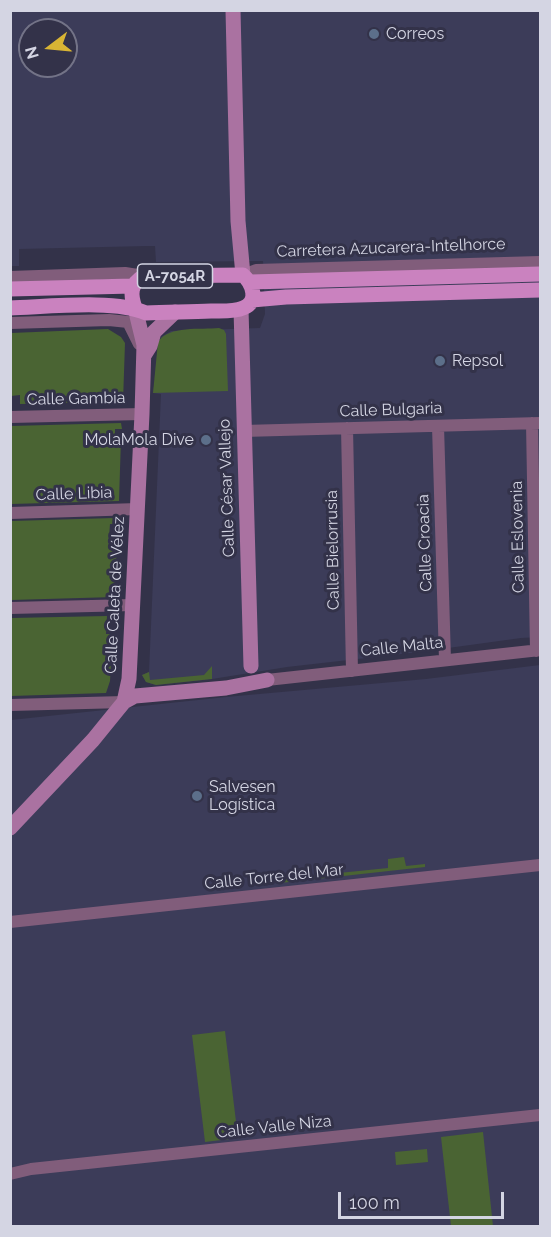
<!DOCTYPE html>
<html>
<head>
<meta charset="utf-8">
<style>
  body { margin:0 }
  #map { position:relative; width:551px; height:1237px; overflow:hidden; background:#333249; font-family:Raleway,sans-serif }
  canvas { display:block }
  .frame { position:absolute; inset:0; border:12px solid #d4d5e3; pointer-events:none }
  .north { position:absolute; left:18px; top:18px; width:60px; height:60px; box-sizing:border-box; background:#333249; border:2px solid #737387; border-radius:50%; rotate:254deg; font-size:16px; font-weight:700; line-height:24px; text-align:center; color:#d4d5e3 }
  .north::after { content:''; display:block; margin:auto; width:21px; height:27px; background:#d8b434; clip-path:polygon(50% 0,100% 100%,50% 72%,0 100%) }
  .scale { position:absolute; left:338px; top:1192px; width:166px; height:27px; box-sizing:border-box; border:3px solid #d4d5e3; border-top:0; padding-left:8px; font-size:18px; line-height:21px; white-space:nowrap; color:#d4d5e3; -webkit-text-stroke:4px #333249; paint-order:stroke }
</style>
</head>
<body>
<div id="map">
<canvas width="551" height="1237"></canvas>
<div class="frame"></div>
<div class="north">N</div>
<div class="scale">100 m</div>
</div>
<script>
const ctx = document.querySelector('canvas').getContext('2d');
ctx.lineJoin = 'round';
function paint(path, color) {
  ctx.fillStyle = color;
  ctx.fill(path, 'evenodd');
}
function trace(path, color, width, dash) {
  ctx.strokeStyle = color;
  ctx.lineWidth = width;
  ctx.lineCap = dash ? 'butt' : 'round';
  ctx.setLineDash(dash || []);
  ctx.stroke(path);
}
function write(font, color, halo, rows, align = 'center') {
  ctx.font = font + ' Raleway,sans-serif';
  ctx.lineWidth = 6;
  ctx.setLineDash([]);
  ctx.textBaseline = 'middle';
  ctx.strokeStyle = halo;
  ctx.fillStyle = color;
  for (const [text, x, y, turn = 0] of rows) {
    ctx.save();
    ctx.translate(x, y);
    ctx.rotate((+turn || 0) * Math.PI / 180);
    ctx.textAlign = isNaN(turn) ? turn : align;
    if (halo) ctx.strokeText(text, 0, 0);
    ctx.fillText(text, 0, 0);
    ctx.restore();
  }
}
paint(new Path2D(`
  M10 11H540V637L521 638 419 652 287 667 212 679 156 685 146 682 142 675 149 672 161 394 153 393 161 337 171 331 260 328 265 314 263 261 156 262 155 246H147L19 249V266H11ZM30 30H66V66H30Z
  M540 665V1226H11V720L226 697 426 679Z`), '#3c3c59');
paint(new Path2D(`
  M219 328 224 330 226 334 228 391 153 393 158 342C169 325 201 330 219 328Z
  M108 329 121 337 125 343 123 402 20 404V395L11 396V333Z
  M121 423 122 429H115V438H121L119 501 11 504V426Z
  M114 518 118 520V524H110L109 537 117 538 115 597 11 600V521Z
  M107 616 106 634H113L110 681 106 693 11 696V618Z
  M212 666V679L156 685 146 682 142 675 149 672 150 680 204 675Z
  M404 857 406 866 425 864V867L280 883V879L388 868V859Z
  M225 1031 238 1138 205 1142 192 1035Z
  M483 1132 493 1226H451L441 1137Z
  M427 1149 428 1162 396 1165 395 1152Z`), '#4a6433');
trace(new Path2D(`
  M243 275 256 270 540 262
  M10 277 125 273 144 276
  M10 323 109 320 128 322 139 344
  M10 417 142 414
  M532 423 536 651
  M438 426 445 660
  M347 428 352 671
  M243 431 540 423
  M10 513 138 509
  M10 608 133 605
  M267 680 540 650
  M10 705 124 702
  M10 922 540 865
  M10 1174 31 1169 540 1115`), '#815d7b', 12);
trace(new Path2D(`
  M233 10 238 221 243 275
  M241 309 251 666
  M145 354 150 346 154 332 175 312
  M124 702 135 696 226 688 267 680
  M10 828 93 740 119 708 124 702 129 679 142 414 144 345 135 308`), '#aa72a1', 15);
trace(new Path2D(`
  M251 282 540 274
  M10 289 133 286
  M252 300 286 297 540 290
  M10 308C46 307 116 299 146 313 168 312 189 312 211 311 221 311 234 312 243 308 260 302 252 283 243 275L144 276C130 284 130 294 135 308`), '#ca82bf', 15);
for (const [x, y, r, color] of [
  [374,34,6,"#5c6f8a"],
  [440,361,6,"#5c6f8a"],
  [206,440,6,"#5c6f8a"],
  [197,796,6,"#5c6f8a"]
]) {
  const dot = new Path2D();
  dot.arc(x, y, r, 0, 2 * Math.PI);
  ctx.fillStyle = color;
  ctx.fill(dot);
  trace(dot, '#333249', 2);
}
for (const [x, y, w] of [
  [175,276,75]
]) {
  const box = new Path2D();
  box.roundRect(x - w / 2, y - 12, w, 24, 4.5);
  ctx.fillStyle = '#333249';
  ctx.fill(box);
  trace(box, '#d4d5e3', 1.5);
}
write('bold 15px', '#d4d5e3', null, [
  ["A-7054R",175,276]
]);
write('16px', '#d4d5e3', '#333249', [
  ["Correos",386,34],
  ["Repsol",452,361],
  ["MolaMola Dive",194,440,"right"],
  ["Salvesen",209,787],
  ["Logística",209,805]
], 'left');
write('16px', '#d4d5e3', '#333249', [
  ["Carretera Azucarera-Intelhorce",391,248,-2],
  ["Calle Gambia",76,399,-1],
  ["Calle Bulgaria",391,410,-2],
  ["Calle César Vallejo",227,488,-92],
  ["Calle Libia",74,494,-2],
  ["Calle Eslovenia",518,537,-91],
  ["Calle Croacia",425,543,-92],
  ["Calle Bielorrusia",333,550,-91],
  ["Calle Caleta de Vélez",115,595,-87],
  ["Calle Malta",402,647,-6],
  ["Calle Torre del Mar",274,877,-6],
  ["Calle Valle Niza",274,1127,-6]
]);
</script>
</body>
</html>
